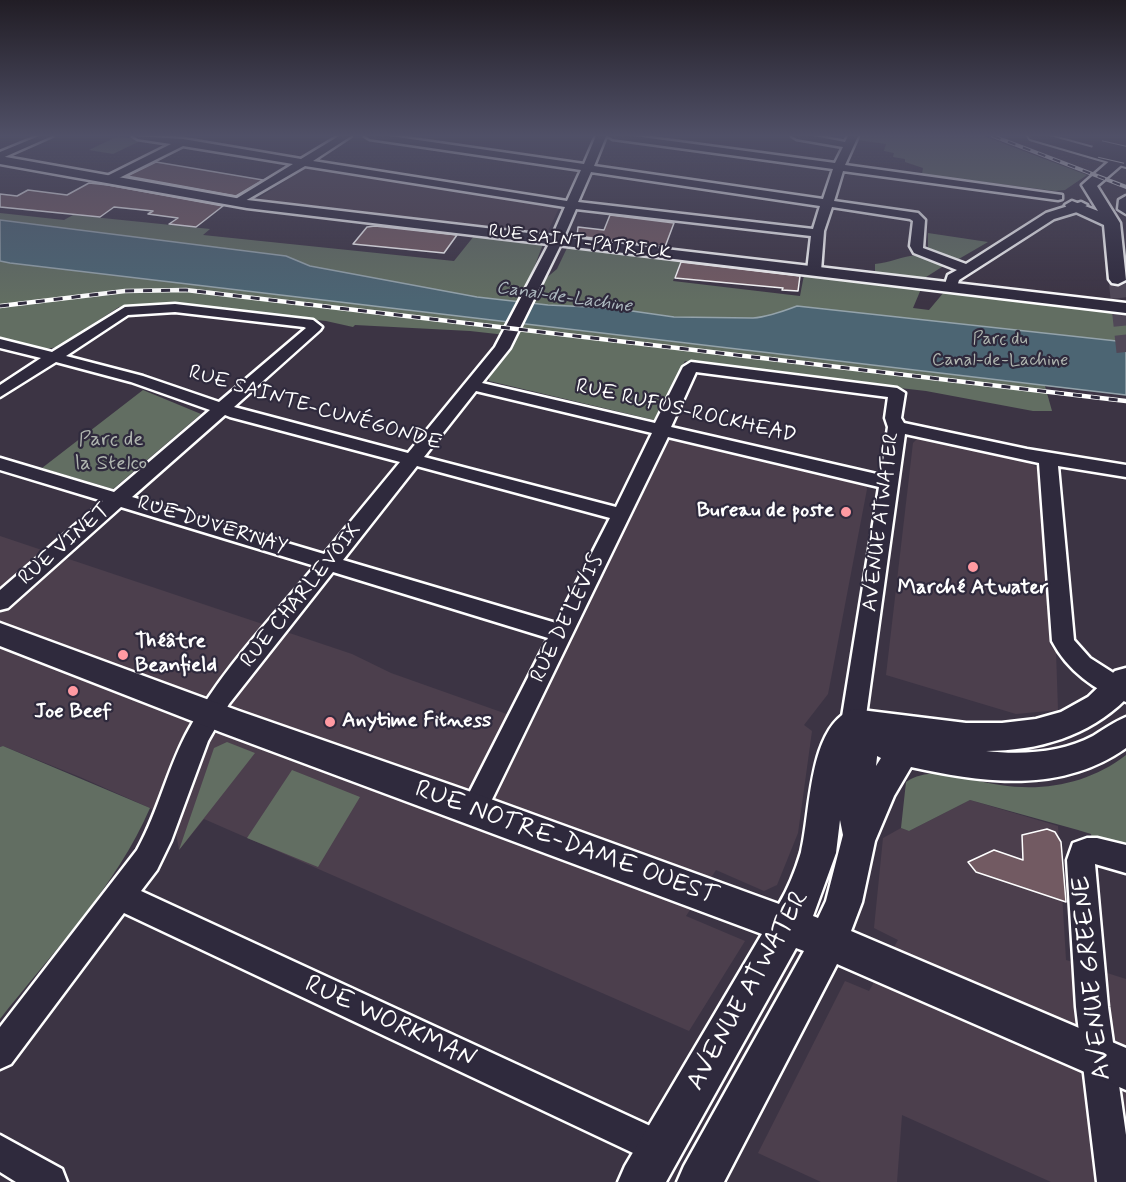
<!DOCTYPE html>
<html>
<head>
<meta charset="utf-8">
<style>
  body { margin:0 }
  canvas { display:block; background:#3c3444 }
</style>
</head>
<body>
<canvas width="1126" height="1182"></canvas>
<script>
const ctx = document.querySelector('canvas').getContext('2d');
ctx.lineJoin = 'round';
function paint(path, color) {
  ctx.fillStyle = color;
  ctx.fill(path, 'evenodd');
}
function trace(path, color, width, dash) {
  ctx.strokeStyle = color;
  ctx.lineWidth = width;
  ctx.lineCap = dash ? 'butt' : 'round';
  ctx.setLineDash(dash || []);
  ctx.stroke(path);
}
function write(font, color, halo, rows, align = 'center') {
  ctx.font = font + ' Mynerve,sans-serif';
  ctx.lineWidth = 4.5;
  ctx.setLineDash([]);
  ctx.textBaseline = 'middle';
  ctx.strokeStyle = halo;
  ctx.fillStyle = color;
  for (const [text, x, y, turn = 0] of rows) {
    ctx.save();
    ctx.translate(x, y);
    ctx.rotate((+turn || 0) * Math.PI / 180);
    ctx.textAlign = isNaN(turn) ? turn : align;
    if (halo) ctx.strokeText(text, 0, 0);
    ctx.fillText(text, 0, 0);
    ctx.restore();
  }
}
paint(new Path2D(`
  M307 167 455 191 559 208 547 233 544 234 256 200Z
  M668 439 866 486 867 489 828 694 804 725 812 731 798 833 777 885 764 891 716 870 686 916 745 941 689 1031 204 819 179 850 174 822 150 808 80 777 3 746 0 747V536L352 654 391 673 532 723 548 689 545 687 627 516Z
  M917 439 1029 462 1037 468 1038 480 1041 481 1050 645 1056 652 1058 710 1016 714 886 675 913 443Z
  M970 800 1058 826 1066 960 1126 979V1182H1051L902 1115 897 1182H821L758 1153 845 981 869 991 898 940 874 928 883 838 901 828 909 831Z`), '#4c3f4d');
paint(new Path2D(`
  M118 136 142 140 113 154 89 150Z
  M861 136H984L1087 175 1065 190 1055 191 922 174 923 168 905 162V159L893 157 894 153 884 151 886 144 859 140Z
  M0 213 64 220 73 215 210 229 203 235 454 261 474 236 543 244 531 276 545 279 557 269 567 248 572 247 681 260 673 281 800 296 804 275 921 289 913 308 929 310 944 292 1126 312V395L1045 386 1052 411H1033L926 391 700 365 685 361 654 420 489 381V376L515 336 470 331 355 325 353 327 326 321 170 304 119 307 57 347 46 349 0 337Z
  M928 233 988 242 957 260 928 249Z
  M917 255 945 265 923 279 875 273V264C890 263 902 256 917 255Z
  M143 390 201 414 113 489 42 468Z
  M227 742 255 753 179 850 214 748Z
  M3 746 150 808C117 885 52 953 0 1019V747Z
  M1126 755V849L1092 839 1091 834 1078 830 970 800 909 831 901 828 906 782C934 763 970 781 1000 785 1045 792 1090 783 1126 755Z
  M292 770 360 797 318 867 247 838Z`), '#626e62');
const water = new Path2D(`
  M0 220 286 256 310 266 477 297 548 305 611 308 674 317 753 318C768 317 784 311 797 306L1126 342V395L10 263 0 261Z`);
paint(water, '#4c6573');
trace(water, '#94a3ab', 1.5);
const building = new Path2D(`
  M156 162 263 180 236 196 127 176Z
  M89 183 108 185 223 206 196 227 169 224 178 218 148 214 153 211 114 207 100 217 0 207V194L17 196 28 190 67 195Z
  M610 215 674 223 665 247 577 236 578 227 604 230Z
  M375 226 457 235 444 253 353 244 367 227Z
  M681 262 800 276 798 291 782 290 783 288 675 278Z
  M1047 829 1055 832 1061 842 1066 902 976 872 968 862 994 850 1023 860 1022 835Z`);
paint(building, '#725a62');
trace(building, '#fff', 1.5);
trace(new Path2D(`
  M1118 279 1126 352`), '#504857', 19, [19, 9]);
const minor = new Path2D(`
  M39 136H52L0 159V152Z
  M133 136 183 139 301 159 339 136H351L313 161 567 201 581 170 370 139 365 136H390L584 164 596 136H606L594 166 823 199 833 169 613 139 608 136H634L835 163 843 147 797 139 792 136H814L845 142 848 136H858L845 165 1062 195V199L1058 200 843 171 834 201 918 213 925 220 923 248 966 264 1046 213 1081 202 1087 205 1077 212 1054 219 959 280 956 290 951 291 944 287 948 275 957 270 914 253 910 246 913 221 910 219 832 207 824 231 821 271 814 275 807 271 811 236 576 209 560 246 510 348 482 383 655 423 683 367 691 362 897 388 905 393 901 418 904 423 1027 449 1126 465V477L1058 466 1074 640 1090 658 1126 681V702C1095 691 1067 670 1052 641L1039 463 905 434 865 723 862 730 853 734 844 730 841 723 879 487 668 437 483 818 474 821 465 818 461 809 548 638 333 572 229 704 208 741 171 841 157 870 141 891 672 1136 677 1148 672 1160 660 1165 648 1160 124 913 11 1064 0 1069V1027L137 850C159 811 168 766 189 729 222 669 272 618 315 566L121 507 8 608 0 610V590L103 501 0 470V458L114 492 210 410 131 382 56 362 0 397V385L41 358 0 348V339L52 352 125 307 175 304 313 320 322 327 320 330 234 407 408 453 495 347 548 246 565 207 305 166 238 205 232 202 234 200 293 164 183 146 113 181H105V177L171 144 138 139ZM591 172 820 206 813 229 578 202ZM175 312 304 327 306 328 219 402 143 376 66 356 128 315ZM696 372 888 397 885 418 888 427 881 475 671 427ZM476 391 652 433 616 507 424 457ZM225 415 230 417 400 462 324 554 132 497ZM417 466 610 518 556 623 343 560Z
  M1087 838H1097L1126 845V873L1095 864 1108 1007 1126 1135V1182H1097L1076 1007 1067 860 1073 843Z
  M0 1135 62 1169 67 1182H16L0 1172Z`);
const major = new Path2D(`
  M1126 150V161L1097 186 1120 223 1126 280 1118 284 1112 283 1109 279 1104 225 1067 208 1065 205 1072 201 1098 211 1082 185 1121 151Z
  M0 156 247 200 1126 303V313L247 208 0 164Z
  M1126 196V214L1118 209 1119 200Z
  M0 623 239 711 474 793 779 904C788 889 796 869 801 852 811 812 808 726 853 709L966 723H1002L1036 719 1061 712 1088 697 1115 671 1126 668V699C1089 736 1038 751 986 751 1021 755 1061 753 1093 736 1104 729 1114 722 1126 717V748C1061 794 984 783 911 767L894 796 875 841 862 902 851 931 1126 1048V1090L837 964 724 1182H677L684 1166 804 951 796 948 666 1182H618L625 1166 762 934 223 733 0 646ZM877 756 881 758 876 766 877 757ZM840 820 843 835 826 901 818 918 813 916 836 853Z`);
const highway = new Path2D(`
  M1028 136H1050L1126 157V167L1030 139Z`);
trace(minor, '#fff', 5);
trace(major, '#fff', 5);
trace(highway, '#fff', 4);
paint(minor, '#2f2a3d');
paint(major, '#2f2a3d');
paint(highway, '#2f2a3d');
const railFar1 = new Path2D(`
  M993 136 1126 187`);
const rail = new Path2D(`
  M0 306 125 291 186 290 1126 401`);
trace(railFar1, '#fff', 4);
trace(rail, '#fff', 4.5);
trace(railFar1, '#2f2a3d', 2, [8]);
trace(rail, '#2f2a3d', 3, [9]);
const highwayBridge = new Path2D(`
  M1100 149 1126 155`);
trace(highwayBridge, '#fff', 18, []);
trace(highwayBridge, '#2f2a3d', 16);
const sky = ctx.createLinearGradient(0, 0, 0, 301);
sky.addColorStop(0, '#211d25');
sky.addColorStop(0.45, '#505067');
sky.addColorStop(1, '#50506700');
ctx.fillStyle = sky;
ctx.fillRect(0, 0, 1126, 301);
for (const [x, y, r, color] of [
  [846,512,6,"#ff9aa2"],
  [973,567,6,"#ff9aa2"],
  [123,655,6,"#ff9aa2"],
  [73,691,6,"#ff9aa2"],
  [330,722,6,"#ff9aa2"]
]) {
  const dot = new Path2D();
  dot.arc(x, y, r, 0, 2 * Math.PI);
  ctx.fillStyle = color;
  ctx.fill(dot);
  trace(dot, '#2f2a3d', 2);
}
write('18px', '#fff', '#2f2a3d', [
  ["RUE SAINT-PATRICK",580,243,7]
]);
write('italic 18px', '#aebac0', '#2f2a3d', [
  ["Canal-de-Lachine",564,298,8]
]);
write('18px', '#b0b6b0', '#2f2a3d', [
  ["Parc du",1000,340],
  ["Canal-de-Lachine",1000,361]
]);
write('21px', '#fff', '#2f2a3d', [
  ["RUE SAINTE-CUNÉGONDE",315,409,16],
  ["RUE RUFUS-ROCKHEAD",686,412,13],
  ["AVENUE ATWATER",882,522,-83],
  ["RUE DUVERNAY",212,526,17],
  ["RUE VINET",65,545,-41],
  ["RUE CHARLEVOIX",302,596,-51],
  ["RUE DE LÉVIS",568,619,-64]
]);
write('21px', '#b0b6b0', '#2f2a3d', [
  ["Parc de",111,441],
  ["la Stelco",111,465]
]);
write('bold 21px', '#fff', '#2f2a3d', [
  ["Bureau de poste",834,512,"right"],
  ["Marché Atwater",973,589],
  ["Théâtre",135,643,"left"],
  ["Beanfield",135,667,"left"],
  ["Joe Beef",73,713],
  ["Anytime Fitness",342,722,"left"]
]);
write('26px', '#fff', '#2f2a3d', [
  ["RUE NOTRE-DAME OUEST",566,844,20],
  ["AVENUE GREENE",1093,978,-96],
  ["AVENUE ATWATER",749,991,-61],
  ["RUE WORKMAN",390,1023,25]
]);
</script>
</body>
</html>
